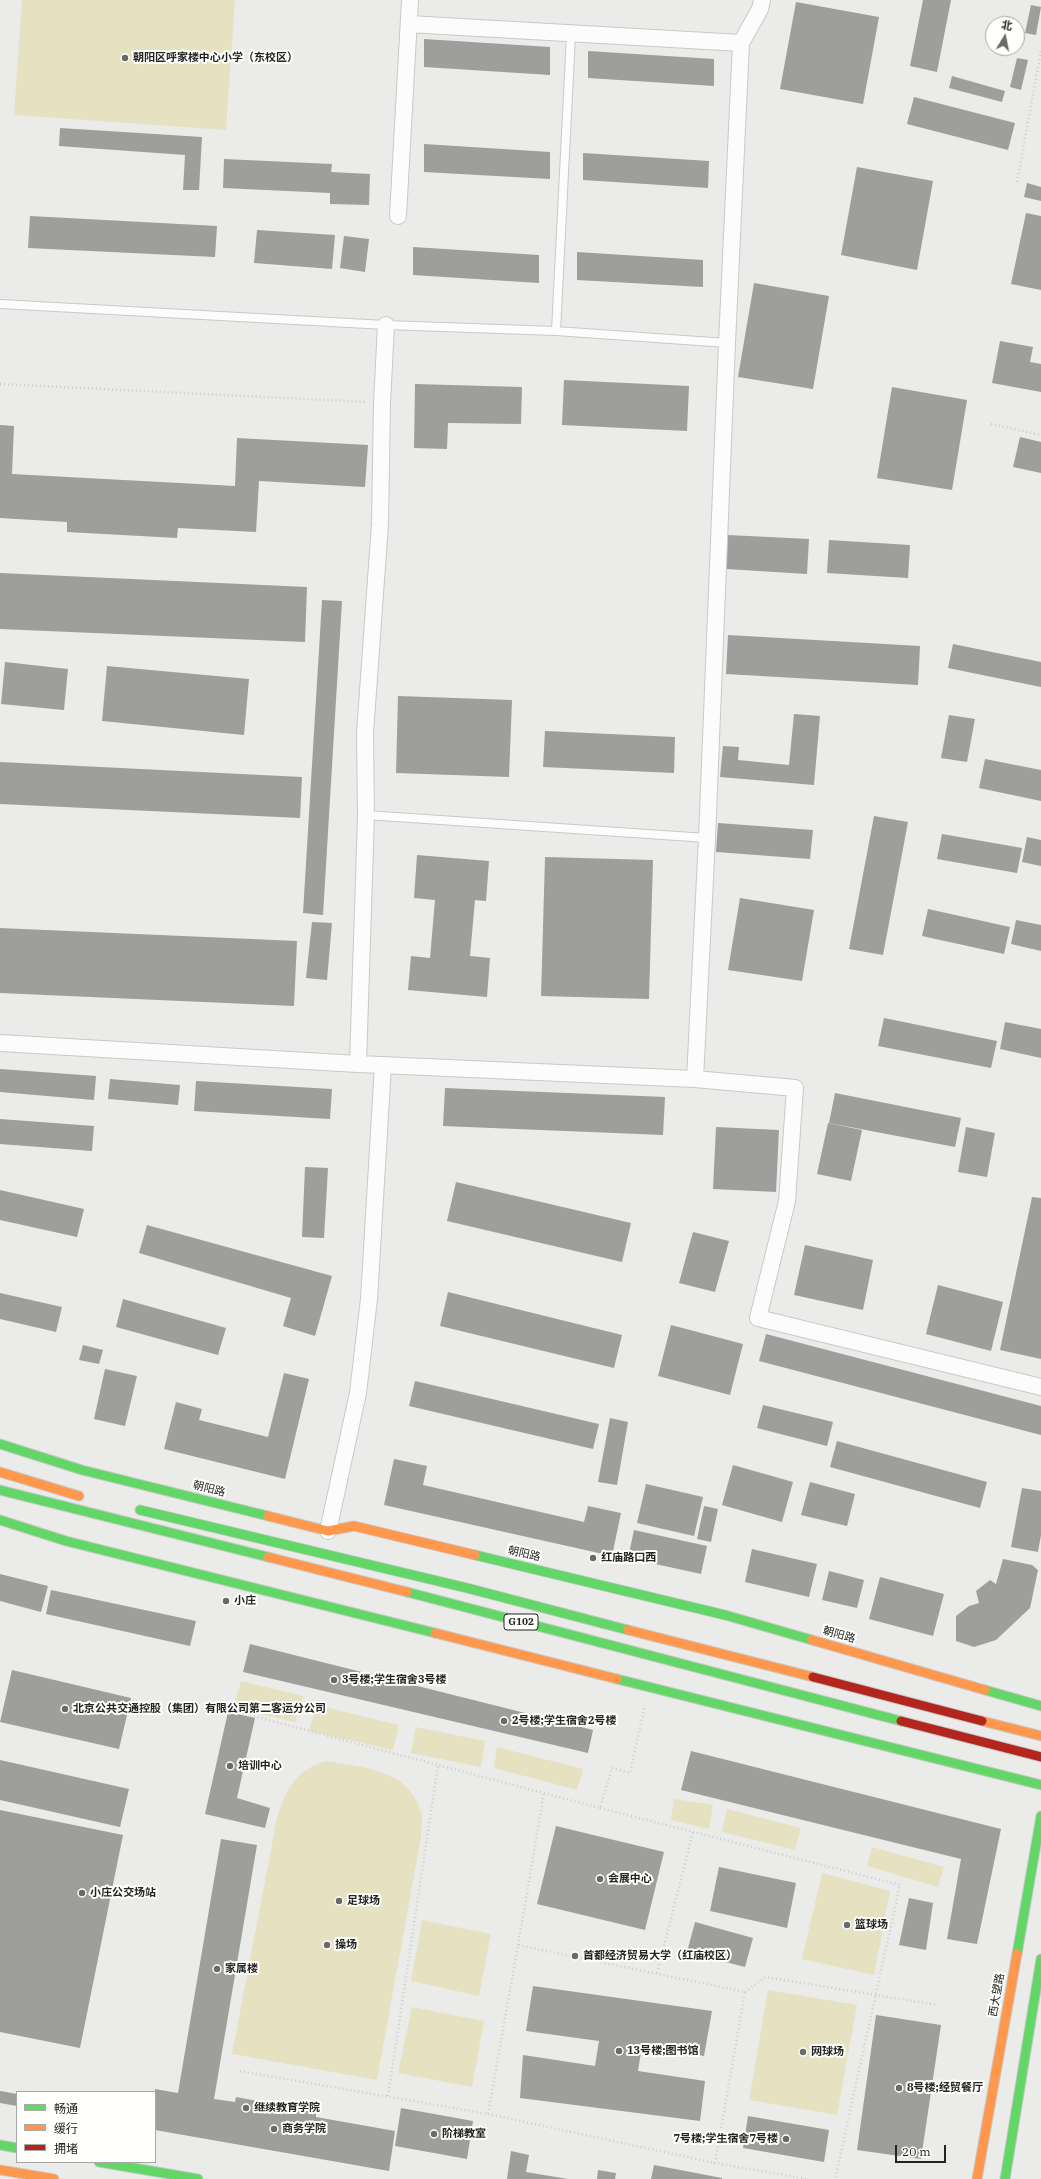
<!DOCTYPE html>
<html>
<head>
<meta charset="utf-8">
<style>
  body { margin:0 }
  #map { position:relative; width:1041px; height:2179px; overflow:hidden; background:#ebebe9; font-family:"IBM Plex Serif","Noto Sans SC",serif }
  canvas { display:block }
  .legend { position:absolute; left:16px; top:2091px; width:140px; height:72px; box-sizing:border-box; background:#fffffe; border:1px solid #a7a7a6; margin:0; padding:5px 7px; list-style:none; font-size:12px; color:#242422 }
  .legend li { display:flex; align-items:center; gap:8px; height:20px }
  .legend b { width:20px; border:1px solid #a7a7a6 }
  .north { position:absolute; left:985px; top:16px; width:40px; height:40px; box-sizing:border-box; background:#fffffe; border:1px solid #a7a7a6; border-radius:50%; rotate:10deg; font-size:11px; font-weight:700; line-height:16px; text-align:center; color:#242422 }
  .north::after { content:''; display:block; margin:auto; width:14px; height:18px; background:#6a6a68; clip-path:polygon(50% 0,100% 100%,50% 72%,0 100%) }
  .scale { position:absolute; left:895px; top:2145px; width:51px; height:18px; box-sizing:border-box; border:2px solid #242422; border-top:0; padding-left:5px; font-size:12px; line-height:14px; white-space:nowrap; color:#242422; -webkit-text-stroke:3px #fffffe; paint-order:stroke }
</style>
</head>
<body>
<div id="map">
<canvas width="1041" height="2179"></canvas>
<ul class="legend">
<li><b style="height:5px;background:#63d668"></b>畅通</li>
<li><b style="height:5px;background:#ff974d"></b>缓行</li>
<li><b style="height:5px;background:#b3261e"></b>拥堵</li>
</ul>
<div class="north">北</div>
<div class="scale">20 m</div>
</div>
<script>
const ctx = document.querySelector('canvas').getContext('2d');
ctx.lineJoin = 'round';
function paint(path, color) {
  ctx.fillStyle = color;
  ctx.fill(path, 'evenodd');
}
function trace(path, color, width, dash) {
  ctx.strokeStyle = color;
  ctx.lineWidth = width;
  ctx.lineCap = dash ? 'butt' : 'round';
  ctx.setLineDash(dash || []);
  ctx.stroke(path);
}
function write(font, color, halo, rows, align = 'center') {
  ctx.font = font + ' "IBM Plex Serif","Noto Sans SC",serif';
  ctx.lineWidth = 4;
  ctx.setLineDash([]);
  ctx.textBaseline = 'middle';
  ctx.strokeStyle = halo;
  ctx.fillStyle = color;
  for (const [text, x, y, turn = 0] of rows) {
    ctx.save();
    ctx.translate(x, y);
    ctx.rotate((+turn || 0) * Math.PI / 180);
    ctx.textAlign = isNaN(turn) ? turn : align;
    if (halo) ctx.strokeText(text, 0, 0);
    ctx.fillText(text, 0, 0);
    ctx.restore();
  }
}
paint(new Path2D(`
  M22 0H235L226 130 14 115Z
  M241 1681 303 1696 295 1722 233 1708Z
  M316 1705 399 1725 393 1750 309 1731Z
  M416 1727 485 1741 481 1767 411 1753Z
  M497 1747 583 1769 577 1790 494 1768Z
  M325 1761C362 1767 409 1769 421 1812 423 1819 421 1829 421 1837L377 2080 232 2054 277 1818C287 1788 295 1771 325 1761Z
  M674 1799 713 1805 709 1829 671 1820Z
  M727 1809 801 1828 795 1850 722 1832Z
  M872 1847 944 1867 938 1887 867 1866Z
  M822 1873 890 1891 874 1975 802 1959Z
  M422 1920 491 1934 479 1996 411 1981Z
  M768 1990 857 2005 837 2115 749 2100Z
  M412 2007 484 2021 472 2087 398 2073Z`), '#e6e2c1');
paint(new Path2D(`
  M923 0H951L937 72 910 66Z
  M796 2 879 17 863 104 780 89Z
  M1031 5 1041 7 1036 35 1025 33Z
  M424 39 550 47V75L424 67Z
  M588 51 714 59V86L588 78Z
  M1017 58 1028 60 1021 90 1010 87Z
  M952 76 1005 91 1002 102 949 88Z
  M914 97 1015 123 1008 150 907 124Z
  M60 128 202 137 199 190H183L185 155 59 146Z
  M424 144 550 152V179L424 172Z
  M583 153 709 161 708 188 583 180Z
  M224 159 332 164 331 172 370 174 369 205 330 204V193L223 188Z
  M857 167 933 181 917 270 841 255Z
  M1027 183 1041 187V201L1024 197Z
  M1026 213 1041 216V290L1011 284Z
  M30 216 217 226 215 257 28 248Z
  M257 230 335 235 332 269 254 263Z
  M344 236 369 239 365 272 340 268Z
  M413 247 539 255V283L413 275Z
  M577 252 703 260V287L577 280Z
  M754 283 829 296 813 389 738 377Z
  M1000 341 1033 347 1030 362 1041 364V392L992 383Z
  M564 380 689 386 687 431 562 425Z
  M415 384 522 387 521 424 448 423 447 449 414 448Z
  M892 387 967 400 952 490 877 478Z
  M0 425 14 426 12 474 235 486 237 438 368 445 365 487 259 481 256 532 178 528 177 538 67 532V522L0 518Z
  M1020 437 1041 442V473L1013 467Z
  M728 535 809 539 807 574 726 569Z
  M829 540 910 545 908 578 827 573Z
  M0 573 307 587 305 642 0 629Z
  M322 600 342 601 323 915 303 913Z
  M728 635 920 646 918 685 726 674Z
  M953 644 1041 662V687L948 668Z
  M5 662 68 669 64 710 1 704Z
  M107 666 249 679 244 735 102 721Z
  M398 696 512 700 509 777 396 773Z
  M794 714 820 716 814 785 720 777 723 746 739 747 738 760 789 765Z
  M949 715 975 719 967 762 941 758Z
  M545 731 675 737 674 773 543 767Z
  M985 759 1041 770V801L979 788Z
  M0 762 302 777 300 818 0 804Z
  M874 816 908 822 883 955 849 949Z
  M718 823 813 830 810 859 716 852Z
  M942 834 1022 848 1017 873 937 859Z
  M1027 837 1041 840V866L1022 862Z
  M417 855 489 861 486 901 475 900 470 956 490 958 487 997 408 990 411 956 430 958 435 900 414 898Z
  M545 857 653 860 649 999 541 996Z
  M740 898 814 910 802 981 728 970Z
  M928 909 1010 927 1004 954 922 936Z
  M1016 920 1041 925V951L1011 944Z
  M312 922 332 923 327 980 306 978Z
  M0 928 297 941 294 1006 0 993Z
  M884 1018 997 1041 991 1068 878 1046Z
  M1005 1022 1041 1029V1058L1000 1049Z
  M0 1069 96 1076 94 1100 0 1092Z
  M110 1079 180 1085 178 1105 108 1099Z
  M196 1081 332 1089 330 1119 194 1111Z
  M445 1088 665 1097 663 1135 443 1126Z
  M835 1093 961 1118 955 1147 829 1123Z
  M0 1119 94 1126 92 1151 0 1144Z
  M828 1123 862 1130 851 1181 817 1174Z
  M716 1127 779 1130 776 1192 713 1189Z
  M966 1127 995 1133 987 1177 958 1172Z
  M305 1167 328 1168 324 1238 302 1237Z
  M456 1182 631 1223 622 1262 447 1221Z
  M0 1190 84 1209 77 1237 0 1220Z
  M1032 1197 1041 1198V1359L1000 1350Z
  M147 1225 332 1276 315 1336 283 1326 291 1298 139 1253Z
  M693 1232 729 1241 715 1292 679 1283Z
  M805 1245 873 1260 863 1310 794 1295Z
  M938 1285 1003 1302 991 1351 926 1334Z
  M448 1292 622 1335 614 1368 440 1326Z
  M0 1293 62 1307 56 1332 0 1319Z
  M123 1299 226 1328 218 1355 116 1327Z
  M671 1325 743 1344 730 1395 658 1376Z
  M766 1334 1041 1406V1435L759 1361Z
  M83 1345 103 1350 99 1364 79 1360Z
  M105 1369 137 1376 125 1426 94 1419Z
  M284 1373 309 1379 285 1479 164 1449 176 1402 202 1409 199 1420 268 1437Z
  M415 1381 599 1424 593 1449 409 1406Z
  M763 1405 833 1422 827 1446 757 1428Z
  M610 1418 628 1422 617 1485 598 1482Z
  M837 1441 987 1482 980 1508 830 1467Z
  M394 1459 427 1466 423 1485 584 1522 588 1506 621 1513 612 1556 384 1505Z
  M733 1465 793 1482 782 1522 722 1505Z
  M810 1482 855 1494 847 1526 801 1515Z
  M646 1484 703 1497 694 1536 637 1523Z
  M1022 1488 1041 1491V1535L1038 1552 1011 1547Z
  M704 1506 718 1509 711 1542 697 1539Z
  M634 1530 707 1546 701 1574 628 1558Z
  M752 1549 817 1564 809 1597 745 1582Z
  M1003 1559 1032 1565 1038 1570 1030 1608 996 1640 974 1647 956 1641V1616L969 1606 979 1603 976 1591 990 1580 996 1584Z
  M829 1571 864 1580 857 1608 822 1600Z
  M0 1574 48 1586 41 1612 0 1601Z
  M880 1577 944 1594 933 1636 869 1619Z
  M51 1590 196 1621 190 1646 46 1614Z
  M250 1644 593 1730 588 1753 243 1672Z
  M12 1670 131 1698 119 1749 0 1722Z
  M228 1712 255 1718 237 1798 270 1808 265 1828 205 1814Z
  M691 1751 1001 1829 977 1944 947 1939 961 1859 681 1790Z
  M0 1760 129 1789 120 1827 0 1800Z
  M0 1810 123 1835 80 2048 0 2032Z
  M556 1826 664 1852 645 1930 537 1904Z
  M221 1839 257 1845 214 2099 235 2102 236 2097 316 2112V2117L395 2131 389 2171 155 2130V2089L178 2093Z
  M719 1867 796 1883 787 1928 710 1911Z
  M909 1898 933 1903 926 1950 899 1945Z
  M695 1922 753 1938 745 1967 687 1952Z
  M533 1986 712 2011 704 2056 642 2046 638 2071 705 2081 700 2121 520 2098 523 2055 595 2066 599 2041 526 2031Z
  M876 2015 941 2025 921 2159 857 2150Z
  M0 2091 17 2094V2106L0 2103Z
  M401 2108 473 2121 467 2159 395 2146Z
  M748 2116 829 2130 824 2162 743 2148Z
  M511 2151 529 2155 526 2172 568 2179H507Z
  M654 2165 722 2178V2179H651Z
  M598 2170 616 2173 615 2179H597Z`), '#9e9e9d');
const lane = new Path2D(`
  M0 304 386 325 556 331 727 343
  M556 331 571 35
  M366 815 707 838`);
const street = new Path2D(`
  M409 24 741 43
  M398 216 410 0
  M0 1043 358 1064 695 1079 707 838 727 343 741 43 760 9 762 0
  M358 1064 366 815 365 733 380 524 382 403 386 325
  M695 1079 795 1088 787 1201 758 1318 1041 1387
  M328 1531 358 1393 369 1299 383 1065`);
const fast = new Path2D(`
  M0 1444 82 1470 268 1516
  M0 1490 268 1557
  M140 1510 467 1588 628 1630
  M0 1520 66 1541 435 1633
  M475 1555 725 1615 812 1640
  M407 1592 901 1721
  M617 1679 1041 1785
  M985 1690 1041 1706
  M1017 1954 1041 1816
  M0 2145 17 2148
  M99 2162 198 2179
  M1005 2179 1041 1959`);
const slow = new Path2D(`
  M0 1472 79 1496
  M268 1516 328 1531 354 1526 475 1555
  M268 1557 407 1592
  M628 1630 813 1677
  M435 1633 617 1679
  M812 1640 985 1690
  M982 1721 1041 1736
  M0 2170 54 2179
  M977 2179 1017 1954`);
const jam = new Path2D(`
  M813 1677 982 1721
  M901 1721 1041 1757`);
trace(lane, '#c9c9c7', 10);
trace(street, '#c9c9c7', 18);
trace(fast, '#c9c9c7', 11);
trace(slow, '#c9c9c7', 11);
trace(jam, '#c9c9c7', 11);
trace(new Path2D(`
  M1017 182 1041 51
  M0 384 367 402
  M991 424 1041 435
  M219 1707 600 1808 612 1768 630 1773 645 1705
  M600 1808 900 1885 835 2179
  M518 1945 544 1793
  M657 1973 693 1832
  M745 1992 766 1977 937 2005
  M240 2071 488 2114 518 1945 745 1992 715 2163 807 2179
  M388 2096 438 1765
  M488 2114 715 2163`), '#ccc', 2.5, [1, 3]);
trace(lane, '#fcfcfc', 8);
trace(street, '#fcfcfc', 16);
trace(fast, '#63d668', 9);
trace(slow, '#ff974d', 9);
trace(jam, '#b3261e', 9);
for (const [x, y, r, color] of [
  [125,58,4,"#6a6a68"],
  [593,1558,4,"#6a6a68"],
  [226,1601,4,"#6a6a68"],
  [334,1680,4,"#6a6a68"],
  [65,1709,4,"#6a6a68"],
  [504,1721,4,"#6a6a68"],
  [230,1766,4,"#6a6a68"],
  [600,1879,4,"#6a6a68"],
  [82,1893,4,"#6a6a68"],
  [339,1901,4,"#6a6a68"],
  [847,1925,4,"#6a6a68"],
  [327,1945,4,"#6a6a68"],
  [575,1956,4,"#6a6a68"],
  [217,1969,4,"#6a6a68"],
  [619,2051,4,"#6a6a68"],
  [803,2052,4,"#6a6a68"],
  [899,2088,4,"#6a6a68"],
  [246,2108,4,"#6a6a68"],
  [274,2129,4,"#6a6a68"],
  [434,2134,4,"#6a6a68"],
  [786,2139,4,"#6a6a68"]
]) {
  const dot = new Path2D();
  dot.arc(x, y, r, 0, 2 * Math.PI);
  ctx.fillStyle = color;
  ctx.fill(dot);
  trace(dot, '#fffffe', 1.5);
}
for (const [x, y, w] of [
  [521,1622,34]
]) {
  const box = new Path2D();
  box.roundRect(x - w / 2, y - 8, w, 16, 3);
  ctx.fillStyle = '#fffffe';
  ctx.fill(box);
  trace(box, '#242422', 1);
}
write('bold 10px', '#242422', null, [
  ["G102",521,1622]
]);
write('bold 11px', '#242422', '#fffffe', [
  ["朝阳区呼家楼中心小学（东校区）",133,58],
  ["红庙路口西",601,1558],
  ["小庄",234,1601],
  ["3号楼;学生宿舍3号楼",342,1680],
  ["北京公共交通控股（集团）有限公司第二客运分公司",73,1709],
  ["2号楼;学生宿舍2号楼",512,1721],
  ["培训中心",238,1766],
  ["会展中心",608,1879],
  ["小庄公交场站",90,1893],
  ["足球场",347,1901],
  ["篮球场",855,1925],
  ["操场",335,1945],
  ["首都经济贸易大学（红庙校区）",583,1956],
  ["家属楼",225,1969],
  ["13号楼;图书馆",627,2051],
  ["网球场",811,2052],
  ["8号楼;经贸餐厅",907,2088],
  ["继续教育学院",254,2108],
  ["商务学院",282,2129],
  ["阶梯教室",442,2134],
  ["7号楼;学生宿舍7号楼",778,2139,"right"]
], 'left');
write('11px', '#242422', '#fffffe', [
  ["朝阳路",209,1489,14],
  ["朝阳路",524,1554,13],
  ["朝阳路",839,1635,16],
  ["西大望路",997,1995,-80]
]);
</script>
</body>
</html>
